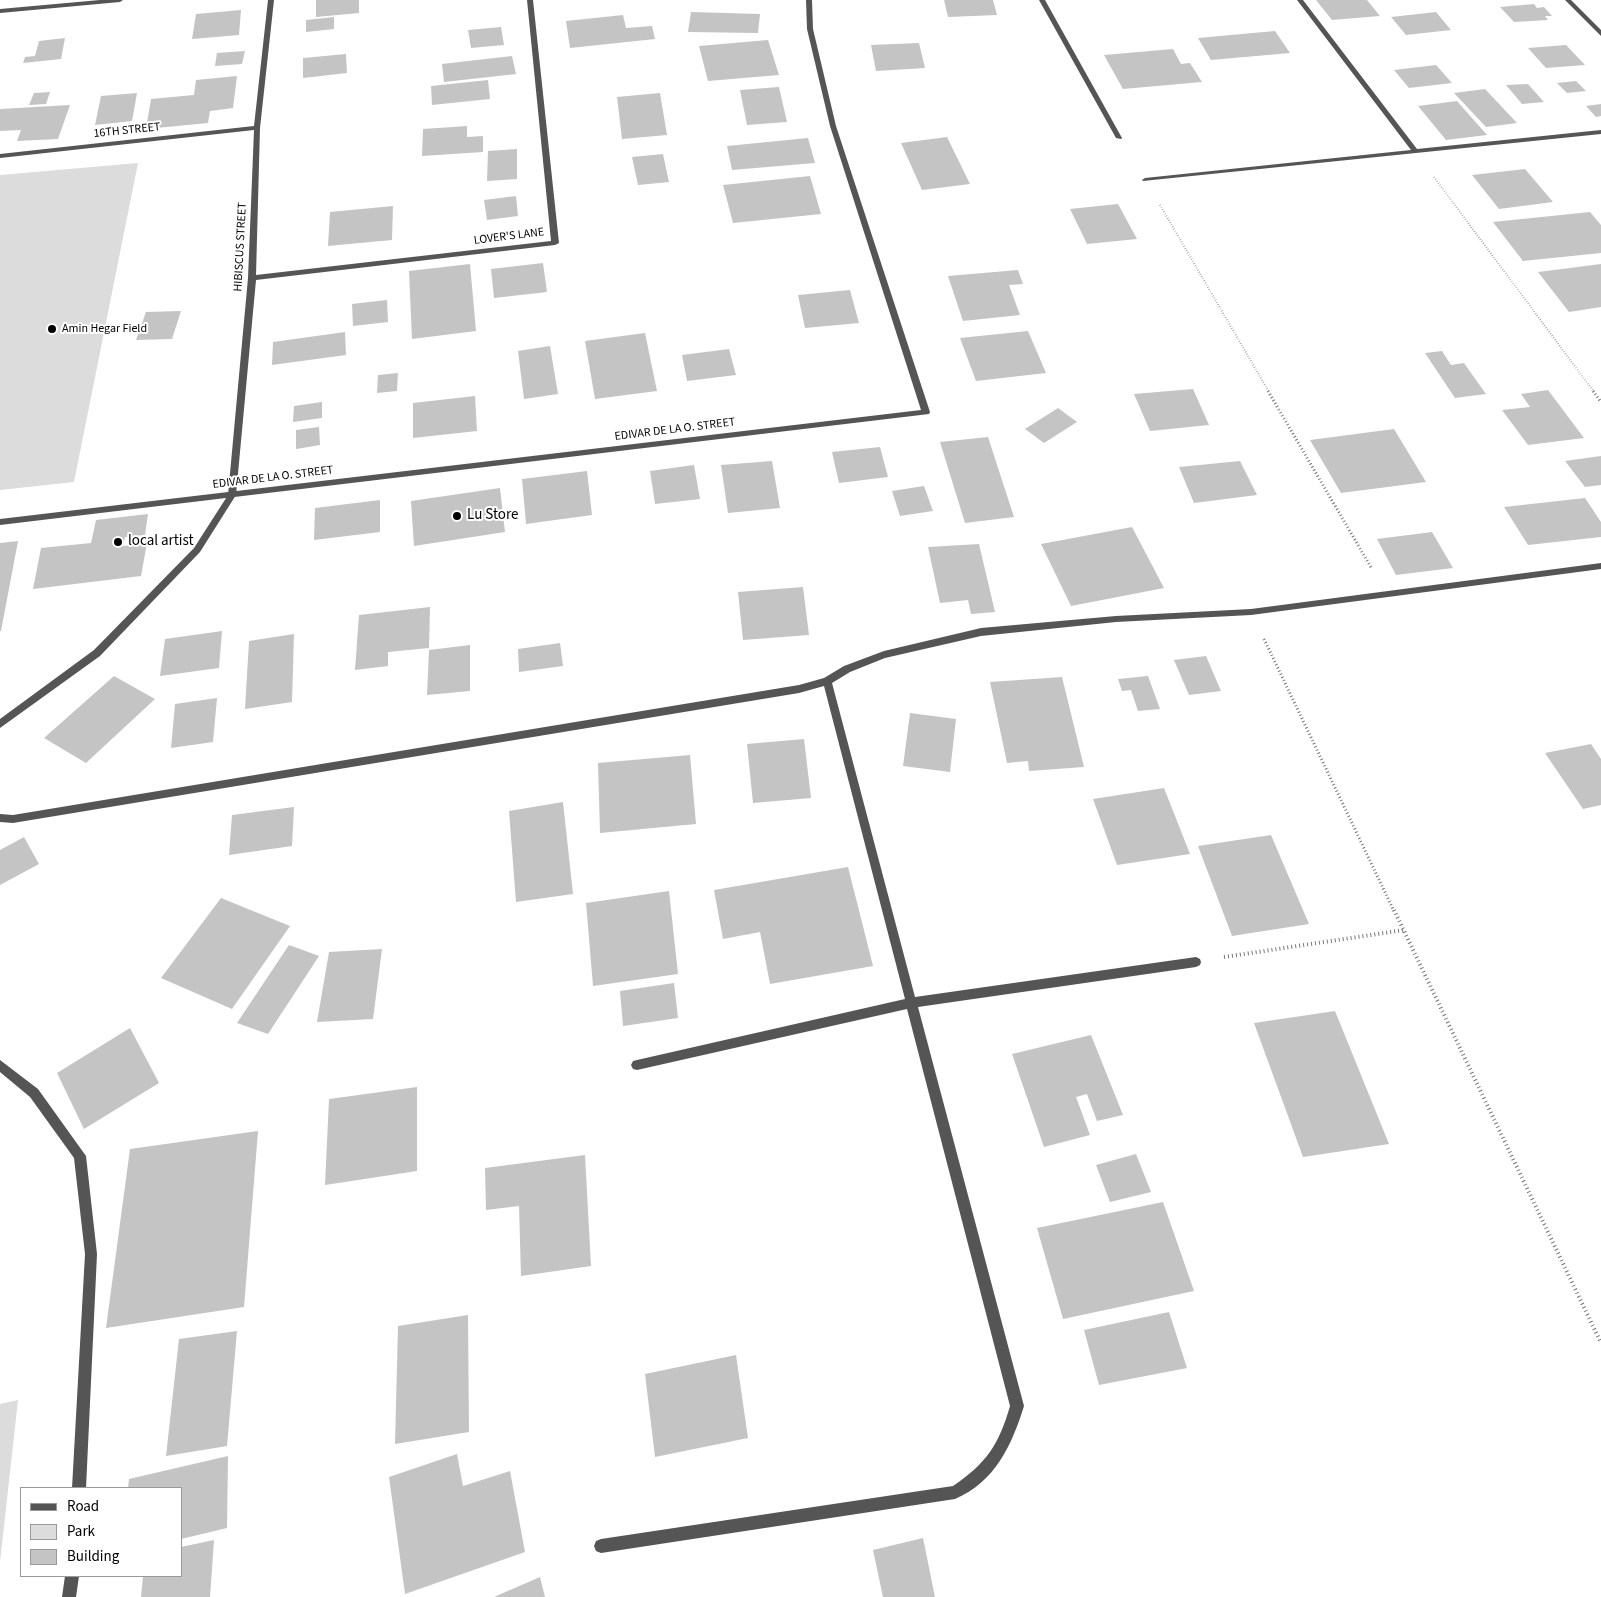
<!DOCTYPE html>
<html>
<head>
<meta charset="utf-8">
<style>
  body { margin:0 }
  #map { position:relative; width:1601px; height:1597px; overflow:hidden; background:#fff; font-family:"Source Sans 3",sans-serif }
  canvas { display:block }
  .legend { position:absolute; left:20px; top:1487px; width:162px; height:90px; box-sizing:border-box; background:#fff; border:1px solid #999; margin:0; padding:6px 9px; list-style:none; font-size:15px; color:#000 }
  .legend li { display:flex; align-items:center; gap:10px; height:25px }
  .legend b { width:25px; border:1px solid #999 }
</style>
</head>
<body>
<div id="map">
<canvas width="1601" height="1597"></canvas>
<ul class="legend">
<li><b style="height:6px;background:#555"></b>Road</li>
<li><b style="height:14px;background:#dcdcdc"></b>Park</li>
<li><b style="height:14px;background:#c4c4c4"></b>Building</li>
</ul>
</div>
<script>
const ctx = document.querySelector('canvas').getContext('2d');
ctx.lineJoin = 'round';
function paint(path, color) {
  ctx.fillStyle = color;
  ctx.fill(path, 'evenodd');
}
function trace(path, color, width, dash) {
  ctx.strokeStyle = color;
  ctx.lineWidth = width;
  ctx.lineCap = dash ? 'butt' : 'round';
  ctx.setLineDash(dash || []);
  ctx.stroke(path);
}
function write(font, color, halo, rows, align = 'center') {
  ctx.font = font + ' "Source Sans 3",sans-serif';
  ctx.lineWidth = 4;
  ctx.setLineDash([]);
  ctx.textBaseline = 'middle';
  ctx.strokeStyle = halo;
  ctx.fillStyle = color;
  for (const [text, x, y, turn = 0] of rows) {
    ctx.save();
    ctx.translate(x, y);
    ctx.rotate((+turn || 0) * Math.PI / 180);
    ctx.textAlign = isNaN(turn) ? turn : align;
    if (halo) ctx.strokeText(text, 0, 0);
    ctx.fillText(text, 0, 0);
    ctx.restore();
  }
}
paint(new Path2D(`
  M138 163 74 482 0 490V175Z
  M18 1400 0 1562V1404Z`), '#dcdcdc');
paint(new Path2D(`
  M316 0H359V13L316 17Z
  M944 0H993L997 15 948 17Z
  M1316 0H1367L1380 16 1332 20Z
  M1534 4 1537 8 1544 7 1552 16H1545L1548 20 1514 22 1500 7Z
  M241 10 239 35 192 39 196 14Z
  M691 12 760 14 758 33 688 32Z
  M1436 12 1451 30 1406 35 1391 17Z
  M623 15 626 28 652 26 655 39 570 48 566 21Z
  M334 17V29L306 32V20Z
  M501 27 504 45 471 48 468 30Z
  M1275 31 1290 53 1211 60 1198 38Z
  M65 38 61 59 23 63 25 57 35 56 39 41Z
  M768 40 779 75 708 81 699 46Z
  M919 43 925 68 876 71 871 45Z
  M1566 45 1585 65 1546 68 1528 48Z
  M1173 49 1181 64 1190 63 1202 82 1123 89 1104 55Z
  M245 51 242 64 215 66 217 53Z
  M346 54 347 73 303 78V58Z
  M512 56 516 74 444 82 442 64Z
  M1436 65 1452 83 1409 88 1394 70Z
  M237 76 233 108 210 111 208 123 146 129 151 99 194 95 196 80Z
  M488 80 490 99 432 105 431 86Z
  M1576 81 1586 91 1567 93 1557 83Z
  M1528 84 1544 102 1522 104 1506 85Z
  M779 87 787 122 747 125 740 90Z
  M1485 89 1517 123 1486 127 1454 93Z
  M50 92 46 104 29 105 34 93Z
  M137 93 132 121 95 125 101 96Z
  M660 93 667 135 622 139 617 97Z
  M1457 101 1487 135 1446 140 1418 106Z
  M1601 104V116L1596 117 1586 106Z
  M70 105 58 139 17 141 21 130 0 131V109Z
  M467 126V137L483 136V152L422 156 423 129Z
  M947 137 970 184 922 190 901 143Z
  M808 138 815 163 732 170 727 146Z
  M517 149V179L487 181 488 151Z
  M663 154 669 182 638 185 632 157Z
  M1525 169 1553 202 1499 209 1472 175Z
  M810 176 821 214 733 223 723 185Z
  M516 196 518 216 487 220 484 200Z
  M1118 204 1137 239 1087 244 1070 209Z
  M393 206 392 240 328 246 330 212Z
  M1590 212 1601 225V253L1523 261 1493 222Z
  M543 263 547 292 494 298 491 269Z
  M470 264 476 331 412 339 409 271Z
  M1601 264V307L1569 312 1538 272Z
  M1018 270 1023 284 1009 285 1020 315 963 321 948 276Z
  M850 290 859 323 805 328 798 295Z
  M387 300 388 322 353 326 352 304Z
  M181 311 172 339 136 340 146 312Z
  M1028 331 1046 373 976 381 960 338Z
  M345 332 346 355 272 365 273 342Z
  M645 333 657 391 595 399 585 341Z
  M550 346 558 394 524 399 518 351Z
  M729 349 736 375 687 381 682 355Z
  M1442 351 1451 365 1464 363 1486 394 1455 398 1425 353Z
  M398 373 397 391 377 393 378 375Z
  M1193 389 1209 425 1150 431 1134 394Z
  M1548 390 1584 438 1528 445 1502 410 1530 407 1521 394Z
  M475 396 477 431 413 438V403Z
  M322 402V418L293 422 294 406Z
  M1058 408 1077 422 1044 443 1025 429Z
  M319 427 320 445 296 449V430Z
  M1394 429 1426 482 1341 493 1310 440Z
  M988 437 1014 517 965 523 940 442Z
  M880 447 888 477 839 483 832 452Z
  M1601 456V485L1585 487 1565 461Z
  M772 461 780 508 728 513 721 465Z
  M1240 461 1257 495 1194 503 1179 467Z
  M694 465 700 499 655 504 650 471Z
  M587 471 592 515 526 524 522 479Z
  M924 486 933 511 900 516 892 491Z
  M500 488 505 532 414 546 411 501Z
  M1585 498 1601 522V537L1528 545 1504 507Z
  M380 500V532L314 540 315 508Z
  M148 514 145 535 125 537 123 546 147 543 141 576 33 589 41 548 91 543 96 520Z
  M1132 527 1164 588 1071 606 1041 544Z
  M1432 532 1453 568 1396 575 1377 539Z
  M18 541 1 631H0V543Z
  M979 544 995 612 971 614 968 600 940 603 928 547Z
  M803 587 809 635 743 640 738 592Z
  M430 607 429 648 388 652V666L355 670 359 615Z
  M222 631 219 668 160 676 165 639Z
  M294 634 292 702 245 709 249 641Z
  M560 643 563 666 519 672 518 649Z
  M470 645V691L427 695 429 650Z
  M1206 656 1221 691 1189 695 1174 660Z
  M114 676 155 699 86 763 44 738Z
  M1148 676 1160 709 1138 711 1131 690 1122 691 1118 679Z
  M1062 677 1084 767 1029 771 1028 761 1007 763 990 682Z
  M217 698 213 742 171 748 175 704Z
  M910 713 956 719 950 772 903 766Z
  M804 739 811 798 753 803 747 744Z
  M1591 744 1601 759V805L1583 809 1545 753Z
  M690 755 696 824 600 833 598 763Z
  M1164 788 1190 854 1117 865 1093 799Z
  M563 802 573 894 516 902 509 811Z
  M294 807 292 846 229 855 232 815Z
  M1271 835 1309 924 1232 936 1198 846Z
  M24 837 39 864 0 885V850Z
  M848 867 873 966 770 984 760 932 723 939 714 890Z
  M669 891 678 974 593 986 586 903Z
  M221 898 290 926 232 1009 161 978Z
  M289 945 319 956 268 1034 237 1023Z
  M382 949 373 1019 317 1022 329 952Z
  M674 983 678 1018 623 1026 620 991Z
  M1335 1011 1389 1144 1303 1157 1254 1023Z
  M130 1028 159 1083 84 1129 57 1073Z
  M1091 1035 1123 1115 1097 1121 1087 1094 1076 1097 1090 1135 1044 1147 1012 1054Z
  M417 1087V1171L325 1185 329 1099Z
  M258 1131 244 1307 106 1328 130 1149Z
  M1136 1154 1151 1192 1110 1202 1096 1165Z
  M585 1155 591 1266 521 1276 519 1206 486 1210 485 1168Z
  M1163 1202 1194 1291 1063 1319 1037 1228Z
  M1169 1312 1187 1368 1099 1385 1084 1330Z
  M468 1315 469 1432 395 1444 398 1326Z
  M237 1331 227 1446 166 1456 179 1339Z
  M736 1355 748 1438 655 1457 645 1374Z
  M457 1454 463 1486 510 1471 525 1552 405 1594 389 1477Z
  M228 1456 227 1528 181 1539V1488H128L129 1479Z
  M923 1538 935 1597H883L873 1550Z
  M214 1540 210 1597H141L143 1576H181V1547Z
  M540 1577 545 1597H494Z`), '#c4c4c4');
trace(new Path2D(`
  M1434 177 1594 392
  M1160 205 1269 392`), '#777', 2, [0.5, 2]);
trace(new Path2D(`
  M1268 391 1372 569
  M1593 391 1601 402
  M1264 639 1394 911`), '#777', 3, [1, 2.5]);
trace(new Path2D(`
  M1394 910 1601 1343
  M1224 957 1404 930`), '#777', 4, [1, 3]);
paint(new Path2D(`
  M100 0H123L120 2 0 13V9Z
  M268 0H274L260 128 256 275 551 241 527 0H533L559 243 555 245 256 280 236 495 200 552 100 656 0 728V719L94 650 194 548 228 495 248 278 254 130 0 158V154L254 126Z
  M1039 0H1045L1122 138 1121 139 1116 138Z
  M1297 0H1303L1417 149 1601 130V134L1143 181 1142 180 1145 178 1411 150Z
  M1565 0H1571L1601 30V36Z
  M1601 563V569L1251 615 1116 622 981 636 885 658 850 672 832 683 915 997 1196 957 1200 959 1201 962 1200 965 1196 967 918 1007 1024 1406C1012 1445 995 1482 955 1499L601 1553 596 1551 594 1546 596 1541 601 1539 953 1486C987 1463 999 1444 1010 1406L907 1009 637 1070 633 1069 631 1065 633 1061 637 1060 905 999 824 686 799 693 13 823 0 822V814L13 815 799 685 824 678 844 666 884 651 981 628 1116 616 1251 609Z
  M0 1060 38 1089 86 1156 97 1254 86 1488H72L85 1254 74 1158 30 1097 0 1072Z
  M65 1576H79L76 1597H62Z`), '#555');
paint(new Path2D(`
  M806 0H812L813 29 836 126 930 412 929 414 0 525V519L921 410 830 126 807 29Z`), '#555');
for (const [x, y, r, color] of [
  [52,329,5,"#000"],
  [457,516,5,"#000"],
  [118,542,5,"#000"]
]) {
  const dot = new Path2D();
  dot.arc(x, y, r, 0, 2 * Math.PI);
  ctx.fillStyle = color;
  ctx.fill(dot);
  trace(dot, '#fff', 2);
}
write('12px', '#000', '#fff', [
  ["16TH STREET",127,131,-6],
  ["LOVER'S LANE",509,237,-7],
  ["HIBISCUS STREET",241,247,-87],
  ["EDIVAR DE LA O. STREET",675,430,-7],
  ["EDIVAR DE LA O. STREET",273,478,-7]
]);
write('12px', '#000', '#fff', [
  ["Amin Hegar Field",62,329]
], 'left');
write('15px', '#000', '#fff', [
  ["Lu Store",467,516],
  ["local artist",128,542]
], 'left');
</script>
</body>
</html>
